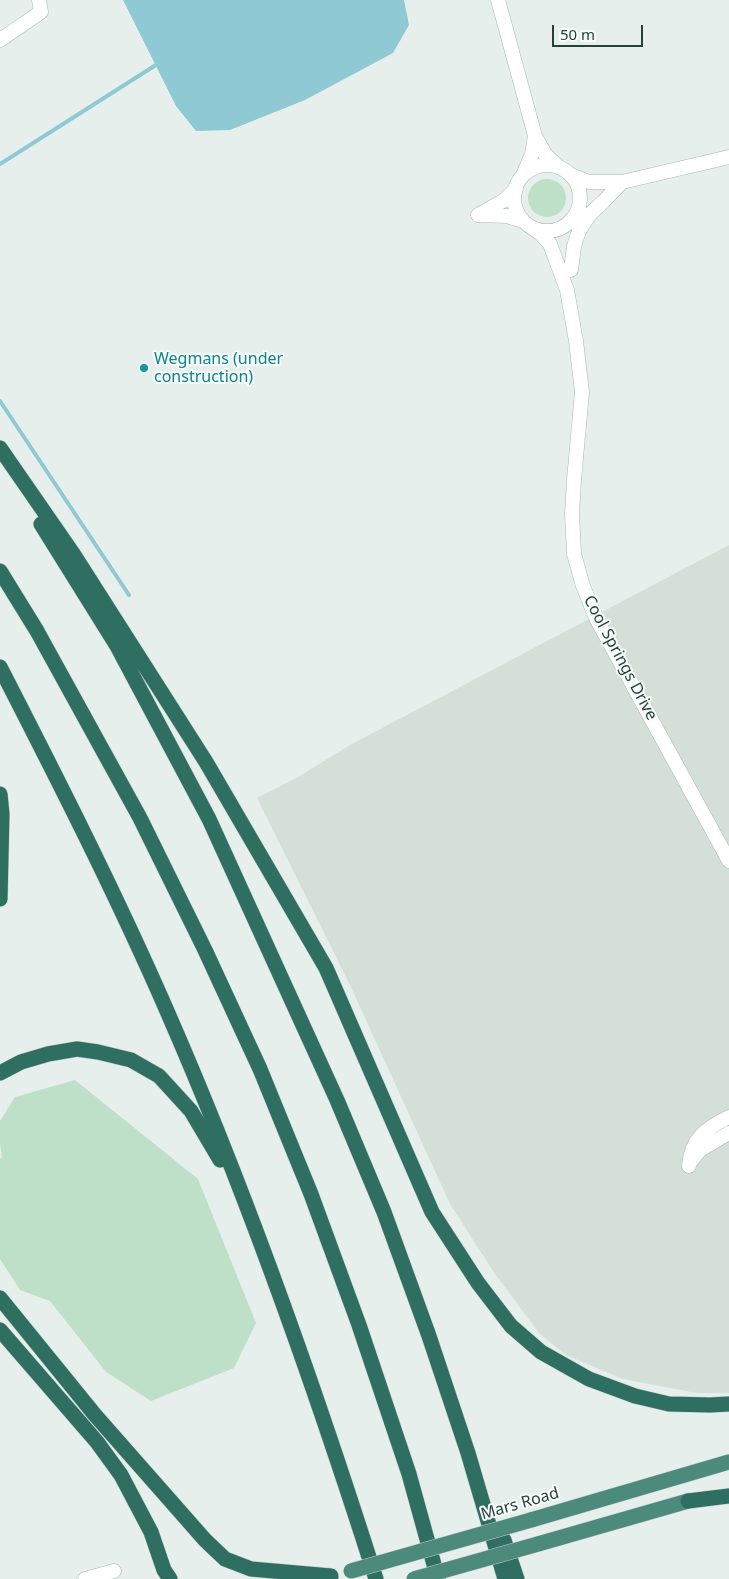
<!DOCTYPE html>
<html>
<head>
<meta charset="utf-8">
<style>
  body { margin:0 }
  #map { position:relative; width:729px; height:1579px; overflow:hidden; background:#e6efeb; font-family:"Noto Sans",sans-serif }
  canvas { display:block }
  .scale { position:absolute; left:552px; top:25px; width:91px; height:22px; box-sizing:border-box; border:2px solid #24423a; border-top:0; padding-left:6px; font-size:15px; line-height:18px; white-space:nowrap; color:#24423a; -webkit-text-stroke:4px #f7fbf9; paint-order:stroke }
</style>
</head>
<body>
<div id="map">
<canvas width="729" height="1579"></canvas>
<div class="scale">50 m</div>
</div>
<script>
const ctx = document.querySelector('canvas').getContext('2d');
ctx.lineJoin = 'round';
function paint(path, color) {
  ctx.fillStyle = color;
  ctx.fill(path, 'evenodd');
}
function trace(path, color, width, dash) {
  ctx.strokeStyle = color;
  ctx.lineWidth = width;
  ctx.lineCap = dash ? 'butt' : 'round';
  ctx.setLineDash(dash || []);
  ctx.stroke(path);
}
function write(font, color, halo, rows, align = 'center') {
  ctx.font = font + ' "Noto Sans",sans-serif';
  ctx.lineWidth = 4;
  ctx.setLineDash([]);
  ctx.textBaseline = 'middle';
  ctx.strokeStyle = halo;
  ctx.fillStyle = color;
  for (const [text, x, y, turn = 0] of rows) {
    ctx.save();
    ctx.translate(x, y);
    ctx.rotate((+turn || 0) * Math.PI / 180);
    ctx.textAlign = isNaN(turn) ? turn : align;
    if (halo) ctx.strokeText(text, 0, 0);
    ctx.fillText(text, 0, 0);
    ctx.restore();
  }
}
paint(new Path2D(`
  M729 545V1393H696L623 1379 566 1355 539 1333 495 1274 450 1204 350 985 257 798 298 777 350 745Z`), '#d4dfda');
paint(new Path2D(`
  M528 198a19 19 0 1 1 38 0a19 19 0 1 1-38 0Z
  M75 1080 198 1179 256 1323 234 1368 151 1401 106 1372 50 1301 20 1290 0 1259V1159L2 1157 0 1144V1121L15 1097Z`), '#bfe0c8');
paint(new Path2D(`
  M123 0H404L409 25 393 53 305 100 230 130 196 131 176 106Z`), '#8ec9d4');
trace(new Path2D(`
  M0 164 159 63
  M0 401 129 595`), '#8ec9d4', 4);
const minor = new Path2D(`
  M498 0 535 136 545 154 560 168
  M0 40 41 12 39 0
  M514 198a33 33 0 1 1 66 0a33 33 0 1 1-66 0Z
  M523 175 532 154 535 136
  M571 175 589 182H622L729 157
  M478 215 503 201 516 189
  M479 215 507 216 523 221
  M531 227 541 234 550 244 567 290 576 341 582 392 574 480 572 514 574 554 583 586 597 620 729 861
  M571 270 574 246 579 231 590 214 603 202 622 182
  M691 1161 700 1150 729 1133
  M689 1166C691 1139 706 1128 729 1117
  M85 1579 114 1571`);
const trunk = new Path2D(`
  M531 1520 729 1462
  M538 1544 688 1501`);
const motorway = new Path2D(`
  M0 448 74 555 206 762 326 968 432 1212 478 1283 511 1326 541 1352 589 1379 635 1396 669 1404 710 1405 729 1404
  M41 524 117 646 209 819 337 1100 384 1212 429 1336 468 1453 505 1579
  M0 571 37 631 140 818 205 950 260 1069 311 1194 359 1325 409 1474 438 1579
  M0 667C58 780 116 894 167 1011 248 1196 315 1387 376 1579
  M0 794 2 814 0 899
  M0 1073 21 1062 48 1054 77 1049 98 1052 131 1060 159 1076 191 1111 220 1160
  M0 1298 95 1415 205 1540 225 1559 251 1569 331 1576
  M0 1330 97 1442 121 1475 151 1532 164 1570 170 1579
  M688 1501 729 1496
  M504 1540 517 1579`);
trace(minor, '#a8b8b2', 15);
trace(trunk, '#c2cac8', 16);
trace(motorway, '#c2cac8', 16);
trace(minor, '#fff', 14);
trace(trunk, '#4c8a7c', 15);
trace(motorway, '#2f6f62', 15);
const trunkBridge = new Path2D(`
  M351 1571 531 1520
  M414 1579 538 1544`);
trace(trunkBridge, '#c2cac8', 16, []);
trace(trunkBridge, '#4c8a7c', 15);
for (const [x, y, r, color] of [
  [144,368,5,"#0f9aa8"]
]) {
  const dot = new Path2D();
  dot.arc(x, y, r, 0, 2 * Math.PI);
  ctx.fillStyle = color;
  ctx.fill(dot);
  trace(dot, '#f7fbf9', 2);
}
write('16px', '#0d838f', '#f7fbf9', [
  ["Wegmans (under",154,359],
  ["construction)",154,377]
], 'left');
write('16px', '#24423a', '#f7fbf9', [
  ["Cool Springs Drive",620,658,62],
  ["Mars Road",520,1504,-16]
]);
</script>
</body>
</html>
